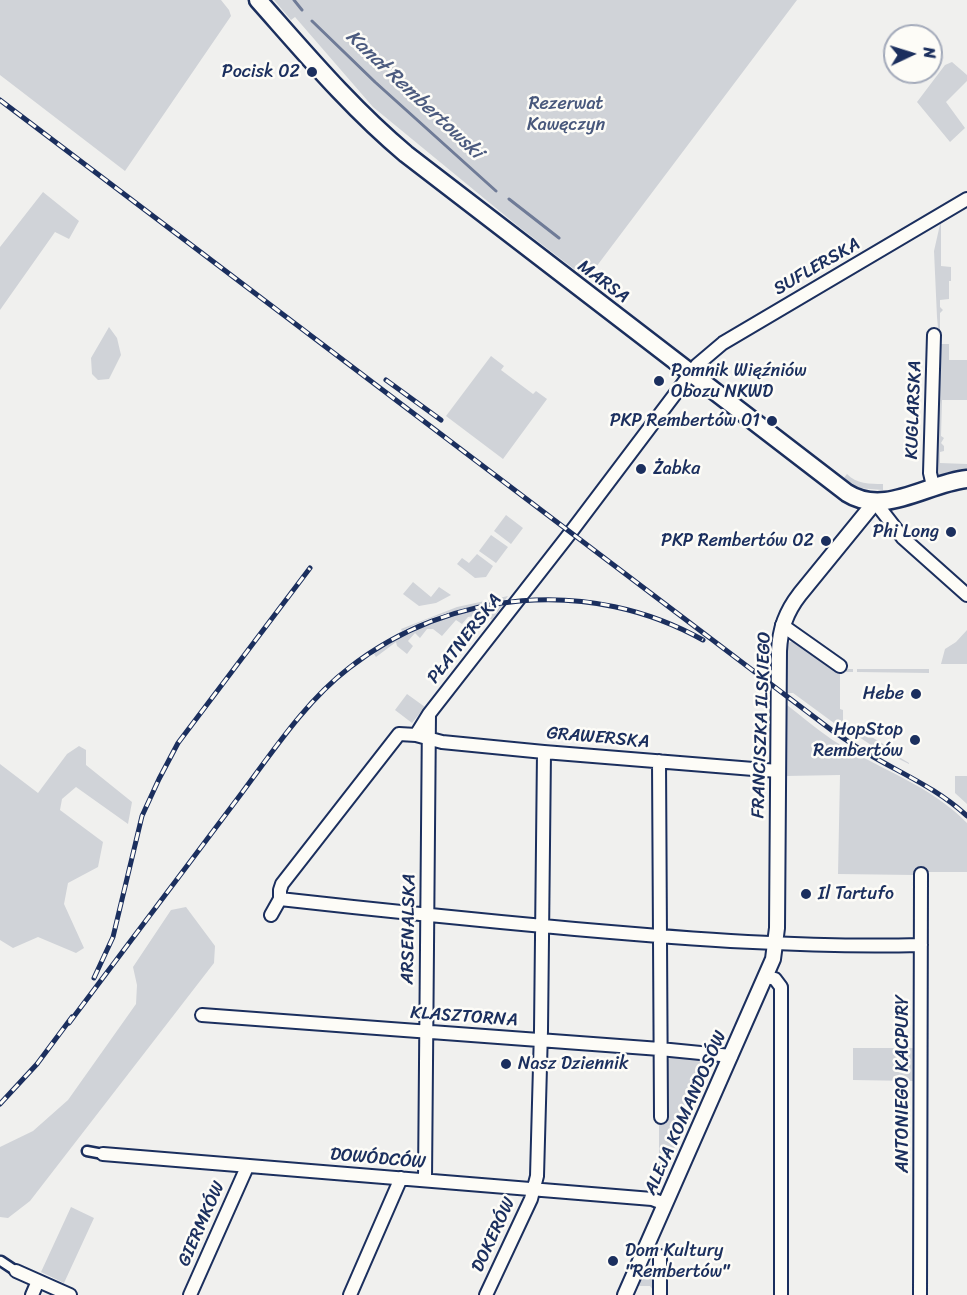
<!DOCTYPE html>
<html>
<head>
<meta charset="utf-8">
<style>
  body { margin:0 }
  #map { position:relative; width:967px; height:1295px; overflow:hidden; background:#f0f0ee; font-family:Sriracha,sans-serif }
  canvas { display:block }
  .north { position:absolute; left:883px; top:24px; width:60px; height:60px; box-sizing:border-box; background:#fdfcf7; border:2px solid #a3aaba; border-radius:50%; rotate:86deg; font-size:16px; font-weight:700; line-height:24px; text-align:center; color:#1b2f5e }
  .north::after { content:''; display:block; margin:auto; width:21px; height:27px; background:#1b2f5e; clip-path:polygon(50% 0,100% 100%,50% 72%,0 100%) }
</style>
</head>
<body>
<div id="map">
<canvas width="967" height="1295"></canvas>
<div class="north">N</div>
</div>
<script>
const ctx = document.querySelector('canvas').getContext('2d');
ctx.lineJoin = 'round';
function paint(path, color) {
  ctx.fillStyle = color;
  ctx.fill(path, 'evenodd');
}
function trace(path, color, width, dash) {
  ctx.strokeStyle = color;
  ctx.lineWidth = width;
  ctx.lineCap = dash ? 'butt' : 'round';
  ctx.setLineDash(dash || []);
  ctx.stroke(path);
}
function write(font, color, halo, rows, align = 'center') {
  ctx.font = font + ' Sriracha,sans-serif';
  ctx.lineWidth = 5;
  ctx.setLineDash([]);
  ctx.textBaseline = 'middle';
  ctx.strokeStyle = halo;
  ctx.fillStyle = color;
  for (const [text, x, y, turn = 0] of rows) {
    ctx.save();
    ctx.translate(x, y);
    ctx.rotate((+turn || 0) * Math.PI / 180);
    ctx.textAlign = isNaN(turn) ? turn : align;
    if (halo) ctx.strokeText(text, 0, 0);
    ctx.fillText(text, 0, 0);
    ctx.restore();
  }
}
paint(new Path2D(`
  M0 0H221L229 10 231 16 125 171 0 75Z
  M274 0H797L587 279 519 227 373 107 295 17 291 20Z
  M952 62 967 75V81L946 102 965 128 950 142 917 102 945 65Z
  M43 192 79 221 69 239 55 232 0 310V247Z
  M941 220V266L951 267V281H949V299L940 300V307L943 310 940 313V331L938 328 937 317 934 251Z
  M109 327 117 338 121 355 109 379 98 380 92 374 91 358Z
  M939 344H949V360H967V400H942L941 436 944 438 941 443 944 446V451L940 452V463L967 464V469L935 475Z
  M491 356 504 366 501 370 533 394 536 391 547 399 503 459 446 416Z
  M847 474C856 484 870 484 883 484V490L857 488 843 479Z
  M506 515 523 528 511 544 494 531Z
  M491 535 508 547 496 563 479 551Z
  M477 554 493 566 486 577 475 578 457 564 462 558 469 563Z
  M413 582 431 597 439 587 451 595 436 603 419 606 403 594Z
  M508 596 505 600C470 606 434 614 402 631L401 629 457 607Z
  M504 603 492 620 488 617 482 621 474 616 468 617 462 624 456 620 442 636 433 629H427L420 638 415 633 408 641 413 646 407 654 397 646 396 642 376 657 374 654C412 625 458 610 504 603Z
  M967 630V664H941L945 649 956 642Z
  M795 640 839 669H853V672H840V709L843 710V720L890 748 889 751 909 763V764L871 745 838 723V726L793 693H787L788 643Z
  M857 669H929V673L857 672Z
  M407 694 425 707 412 723 395 710Z
  M787 705C804 718 821 733 839 744 882 770 931 786 967 823V872H915L914 875 838 874 840 775 786 776Z
  M754 736 767 737V754L753 753Z
  M79 746 86 750V765L132 802 128 824 76 787 62 799 60 810 103 842 98 867 68 883 64 904 84 948 76 953 38 937 13 948 0 940V764L38 793 67 754Z
  M955 776H967V804L955 793Z
  M186 907 215 946 214 963 30 1201 8 1218 0 1217V1147L33 1131 68 1100 136 1004 137 985 133 967 171 910Z
  M853 1048H913V1081L853 1080Z
  M670 1057 713 1060 714 1062 662 1176 659 1174V1120L666 1064Z
  M71 1207 94 1218 64 1283 41 1272Z
  M648 1264 655 1266V1295H652L653 1290 650 1286H638Z`), '#d0d3d8');
trace(new Path2D(`
  M294 0 302 10
  M312 21 375 82 496 191
  M509 199 559 238`), '#6f7b97', 3);
const pedestrian = new Path2D(`
  M87 1151 103 1154
  M1 1261 16 1271`);
const minor = new Path2D(`
  M933 486 930 473 934 335
  M875 502 903 538 967 595
  M782 625 840 666
  M416 735 429 714 571 532 697 365 723 343 967 199
  M659 761 661 1117
  M280 899C378 910 477 920 575 929 690 939 805 948 921 945
  M271 915 280 899V890L282 884 399 734 416 735 442 742 544 752 778 771
  M767 977 775 979 781 987V1295
  M202 1015 660 1049 731 1056
  M103 1154 652 1199 665 1204
  M425 1180 429 714
  M16 1271 70 1295
  M32 1295 38 1281
  M190 1295 247 1167
  M350 1295 401 1178
  M486 1295 531 1199 537 1176 541 1030 544 752
  M660 1295V1256
  M920 1295 921 874`);
const tertiary = new Path2D(`
  M625 1295 773 959 777 928 779 651C780 629 786 612 800 594L875 502`);
const secondary = new Path2D(`
  M258 0C305 53 351 108 406 154L847 493C885 517 927 483 967 479`);
trace(pedestrian, '#1b2f5e', 13);
trace(minor, '#1b2f5e', 16);
trace(tertiary, '#1b2f5e', 18);
trace(secondary, '#1b2f5e', 21);
trace(pedestrian, '#fdfcf7', 8);
trace(minor, '#fdfcf7', 12);
trace(tertiary, '#fdfcf7', 14);
trace(secondary, '#fdfcf7', 16);
const rail = new Path2D(`
  M0 100 834 732C844 738 854 746 865 752 900 773 937 788 967 816
  M386 380 441 420
  M94 978 113 937 142 816 159 779 178 743 310 568
  M69 1023C123 951 178 878 232 806 268 759 302 704 349 668 450 589 591 577 703 640
  M0 1104 37 1064 72 1017`);
trace(rail, '#1b2f5e', 5);
trace(rail, '#fdfcf7', 3, [9]);
for (const [x, y, r, color] of [
  [312,72,6,"#1b2f5e"],
  [659,381,6,"#1b2f5e"],
  [772,421,6,"#1b2f5e"],
  [641,469,6,"#1b2f5e"],
  [951,532,6,"#1b2f5e"],
  [826,541,6,"#1b2f5e"],
  [916,694,6,"#1b2f5e"],
  [915,740,6,"#1b2f5e"],
  [806,894,6,"#1b2f5e"],
  [506,1064,6,"#1b2f5e"],
  [613,1261,6,"#1b2f5e"]
]) {
  const dot = new Path2D();
  dot.arc(x, y, r, 0, 2 * Math.PI);
  ctx.fillStyle = color;
  ctx.fill(dot);
  trace(dot, '#fdfcf7', 2);
}
write('18px', '#1b2f5e', '#fdfcf7', [
  ["Pocisk 02",300,72],
  ["Pomnik Więźniów",671,371,"left"],
  ["Obozu NKWD",671,392,"left"],
  ["PKP Rembertów 01",760,421],
  ["Żabka",653,469,"left"],
  ["Phi Long",939,532],
  ["PKP Rembertów 02",814,541],
  ["Hebe",904,694],
  ["HopStop",903,730],
  ["Rembertów",903,751],
  ["Il Tartufo",818,894,"left"],
  ["Nasz Dziennik",518,1064,"left"],
  ["Dom Kultury",625,1251,"left"],
  ["\"Rembertów\"",625,1272,"left"]
], 'right');
write('18px', '#48587c', '#fdfcf7', [
  ["Rezerwat",566,104],
  ["Kawęczyn",566,125]
]);
write('18px', '#1b2f5e', '#fdfcf7', [
  ["SUFLERSKA",817,267,-30],
  ["MARSA",603,282,37],
  ["KUGLARSKA",914,410,-88],
  ["PŁATNERSKA",465,639,-52],
  ["FRANCISZKA ILSKIEGO",762,725,-88],
  ["GRAWERSKA",598,738,5],
  ["ARSENALSKA",409,929,-89],
  ["KLASZTORNA",464,1017,4],
  ["ANTONIEGO KACPURY",903,1084,-90],
  ["ALEJA KOMANDOSÓW",686,1113,-66],
  ["DOWÓDCÓW",378,1159,5],
  ["GIERMKÓW",202,1224,-66],
  ["DOKERÓW",494,1235,-65]
]);
write('italic 20px', '#4c5b7f', '#fdfcf7', [
  ["Kanał Rembertowski",414,95,43]
]);
</script>
</body>
</html>
